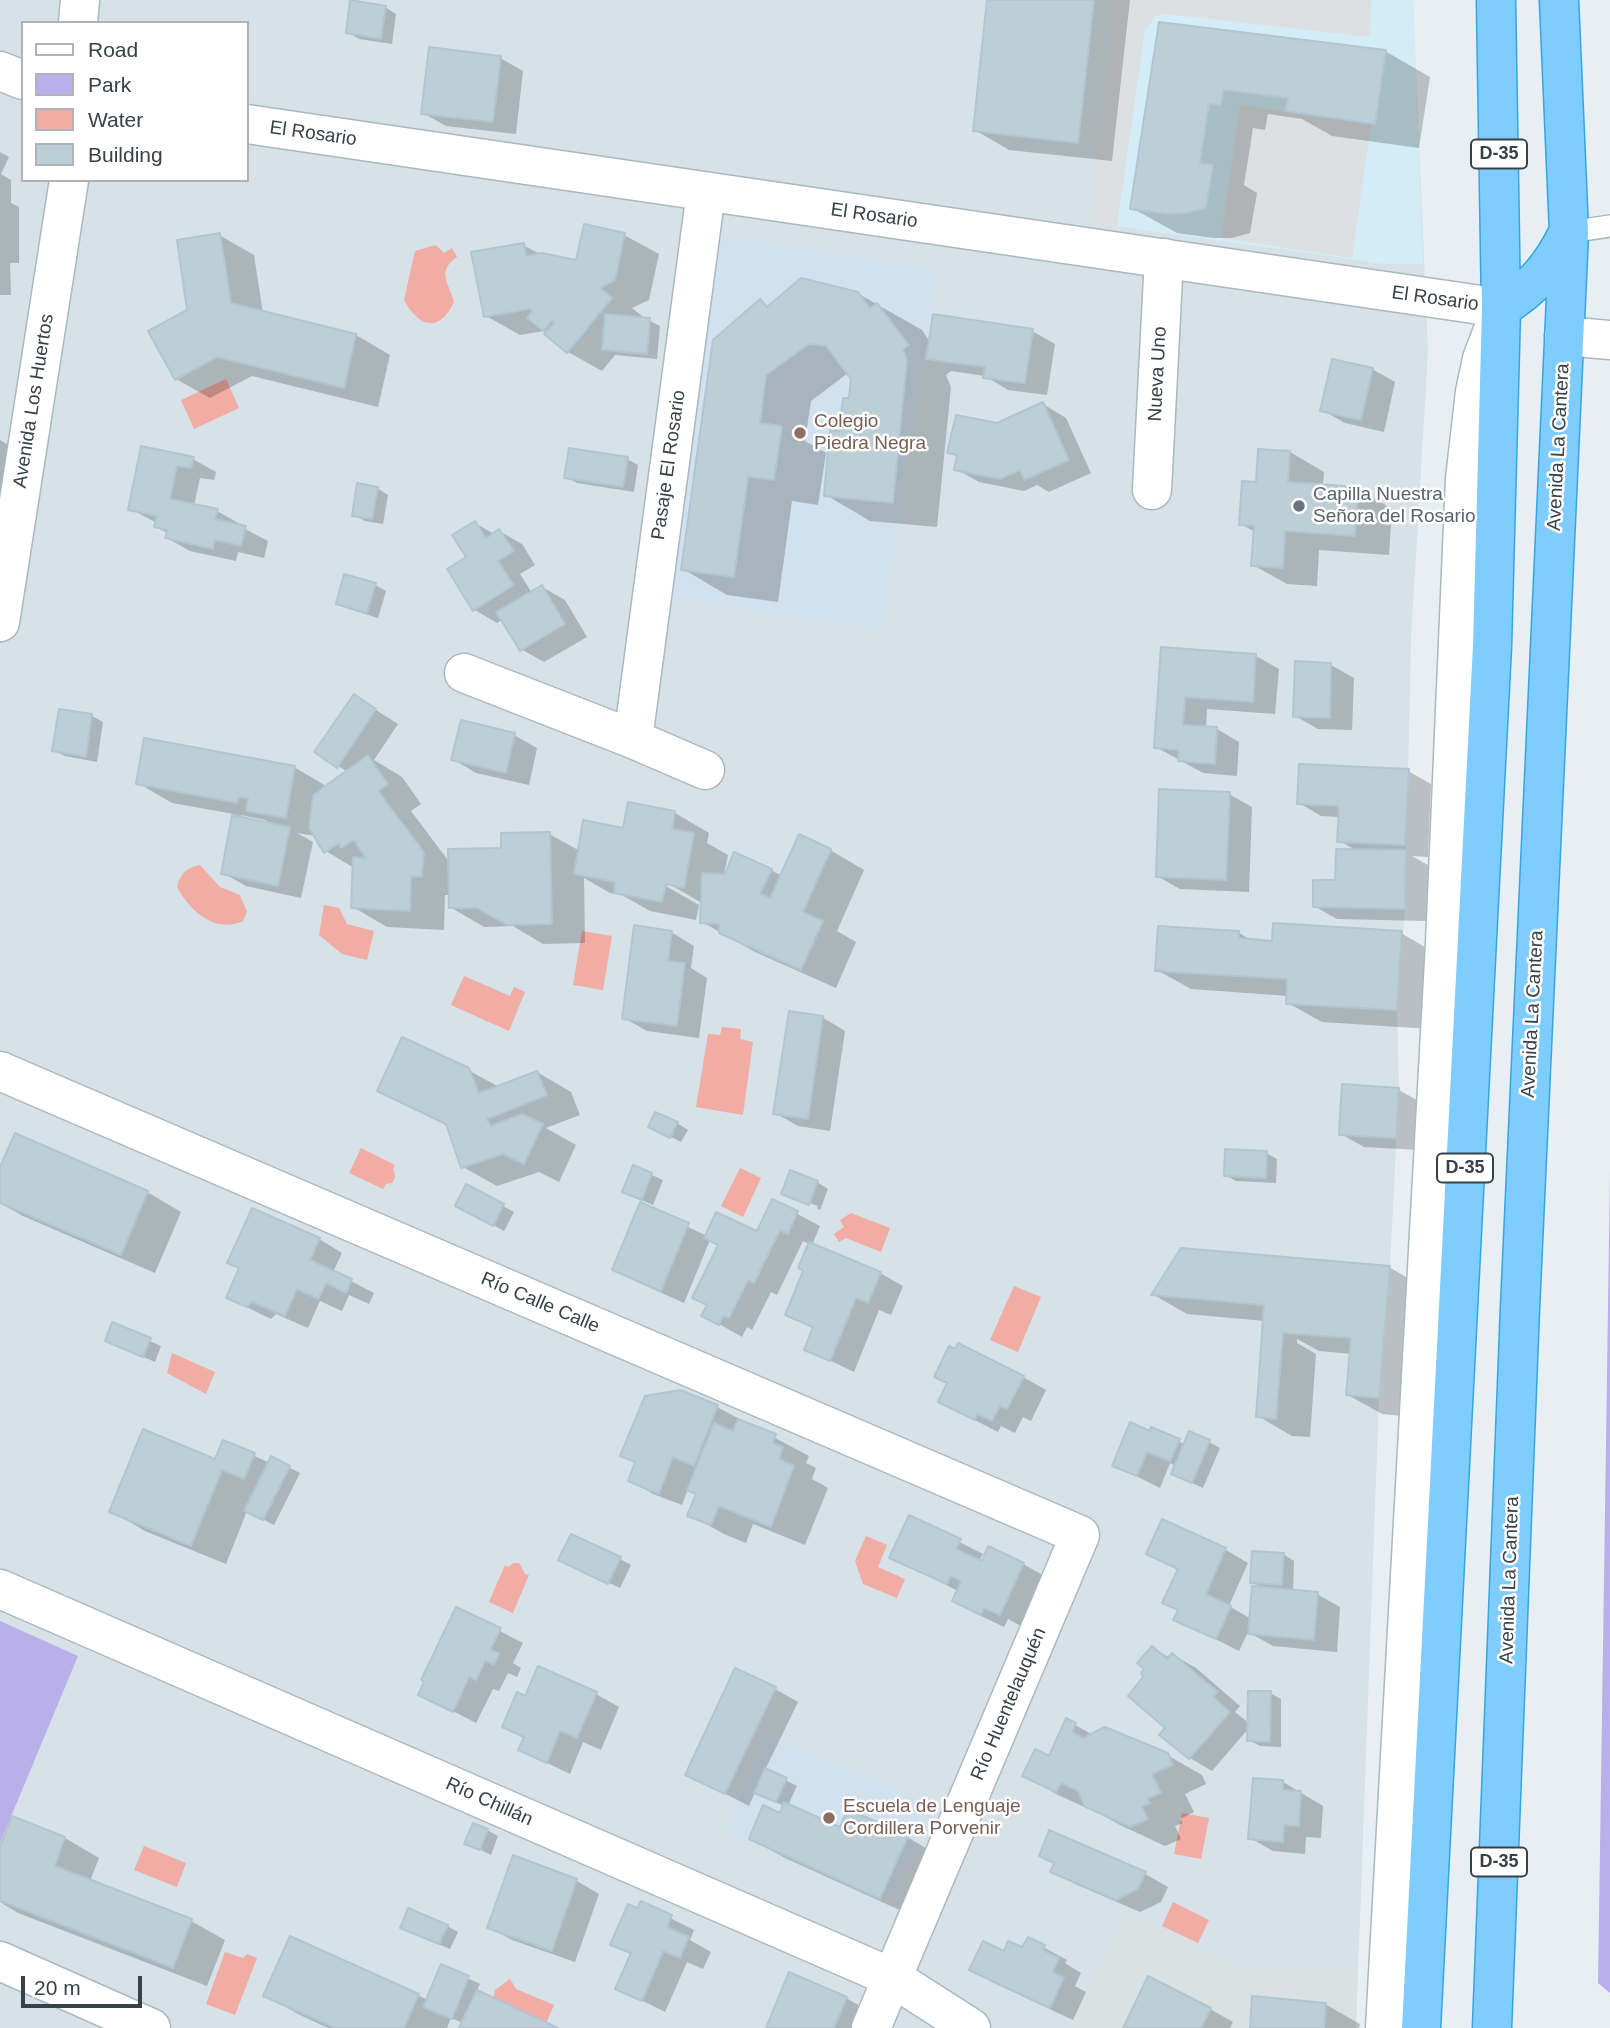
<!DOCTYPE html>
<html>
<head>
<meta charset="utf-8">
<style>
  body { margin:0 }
  #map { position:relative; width:1610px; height:2028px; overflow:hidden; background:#e8eff4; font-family:Arial,sans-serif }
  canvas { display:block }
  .legend { position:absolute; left:21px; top:21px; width:228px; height:161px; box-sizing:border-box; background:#fff; border:2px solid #afb3b5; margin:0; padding:9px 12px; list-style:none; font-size:21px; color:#364247 }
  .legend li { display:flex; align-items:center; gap:14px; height:35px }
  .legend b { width:35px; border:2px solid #afb3b5 }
  .scale { position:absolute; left:21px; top:1976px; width:121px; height:32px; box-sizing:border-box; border:4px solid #364247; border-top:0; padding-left:9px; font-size:21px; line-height:24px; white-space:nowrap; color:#364247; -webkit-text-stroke:5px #fff; paint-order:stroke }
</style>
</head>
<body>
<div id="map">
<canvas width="1610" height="2028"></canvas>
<ul class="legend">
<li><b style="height:9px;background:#fff"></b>Road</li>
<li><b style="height:19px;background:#b9b0e9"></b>Park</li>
<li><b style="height:19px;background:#f1aca3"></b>Water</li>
<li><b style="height:19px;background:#bdced6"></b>Building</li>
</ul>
<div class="scale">20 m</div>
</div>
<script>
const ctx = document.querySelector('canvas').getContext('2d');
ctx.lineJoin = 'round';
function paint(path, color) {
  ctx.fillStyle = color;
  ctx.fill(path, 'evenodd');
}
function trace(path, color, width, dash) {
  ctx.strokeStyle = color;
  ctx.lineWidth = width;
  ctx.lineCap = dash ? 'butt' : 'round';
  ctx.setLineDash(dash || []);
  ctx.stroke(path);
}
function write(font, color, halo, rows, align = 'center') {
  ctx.font = font + ' Arial,sans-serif';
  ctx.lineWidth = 5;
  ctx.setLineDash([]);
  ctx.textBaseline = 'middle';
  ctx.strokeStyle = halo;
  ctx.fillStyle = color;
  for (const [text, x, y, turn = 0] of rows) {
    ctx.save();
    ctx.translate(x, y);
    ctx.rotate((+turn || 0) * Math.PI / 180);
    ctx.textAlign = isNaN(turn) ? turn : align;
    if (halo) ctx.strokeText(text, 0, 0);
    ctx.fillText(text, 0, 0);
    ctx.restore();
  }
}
paint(new Path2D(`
  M0 0H1413L1428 352 1411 639 1405 909 1397 1010 1399 1088 1390 1266 1379 1398 1356 2028H0ZM23 23H247V180H23Z`), '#d6e1e8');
paint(new Path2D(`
  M1114 0H1413L1423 264H1384L1088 222Z`), '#d3ecf6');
paint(new Path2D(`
  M1131 1911 1235 1968H1358L1356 2028H1068Z`), '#d9e1e3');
paint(new Path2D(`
  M718 235 937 270 882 630 663 596Z
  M764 1735 932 1803 893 1900 726 1832Z`), '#d1e1ed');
paint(new Path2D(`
  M1610 1171V1993L1598 1983Z
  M0 1621 78 1656 0 1843Z`), '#b9b0e9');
paint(new Path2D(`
  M1114 0H1371L1370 37 1165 14 1156 16 1145 30 1117 226 1088 222Z
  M1240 105 1371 124 1352 258 1221 238Z`), '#dde0e2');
paint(new Path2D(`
  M436 245 444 253 452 248 457 257C436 271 449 283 454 302 439 334 419 327 404 300L415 251Z
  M226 379 239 408 194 429 181 400Z
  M200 865 220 887 240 895 247 912 243 921C215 934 190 911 177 887 181 873 186 868 200 865Z
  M324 905 339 908 347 924 374 931 367 960 342 954 319 935Z
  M582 931 612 936 603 990 573 985Z
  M464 976 510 996 514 987 525 992 509 1031 451 1005Z
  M722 1027 741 1029 740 1039 753 1042 743 1115 696 1107 708 1034 720 1035Z
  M361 1148 395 1165 393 1169C396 1175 396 1178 392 1183L386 1184 383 1189 349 1173Z
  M740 1168 761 1178 743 1217 721 1206Z
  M851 1213 890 1228 881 1252 846 1238 839 1242 834 1234 844 1227 840 1220Z
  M1014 1286 1041 1297 1018 1352 990 1340Z
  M172 1353 215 1372 206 1394 167 1373Z
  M866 1536 887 1545 878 1567 905 1579 897 1598 863 1584 855 1561Z
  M514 1563H519L525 1574 529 1575 513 1613 489 1602 505 1565 508 1567Z
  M1182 1813 1209 1818 1201 1859 1174 1854Z
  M144 1846 186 1863 177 1887 134 1870Z
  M1173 1902 1209 1920 1198 1943 1162 1926Z
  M225 1952 243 1958 247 1954 257 1958 235 2015 206 2004Z
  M510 1979 516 1989 554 2005 544 2028 493 2001 495 1990Z`), '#f1aca3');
paint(new Path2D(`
  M989 0H1130L1112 161 1009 150 975 130Z
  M385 7 396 14 392 44 359 39 348 32Z
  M1160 24 1385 51 1430 77 1419 148 1332 136 1302 119 1268 114 1265 130 1253 128 1244 185 1257 193 1250 233 1232 238H1213L1177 233 1132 208Z
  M500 58 523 71 516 134 446 126 423 113Z
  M0 152 9 157 1 174 11 180V203L19 207V263H10L11 295H0Z
  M219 235 254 255 263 313 356 335 390 355 378 407 252 376 210 398 176 379 189 311Z
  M624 235 659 254 649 300 632 308 646 319 660 326 657 359 615 355 602 371 568 352 550 330 520 335 486 316 523 245 542 255 578 262Z
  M857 293 922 330 930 342 1032 331 1055 344 1047 395 1008 390 985 376 951 371 946 375 951 387 937 527 870 521 826 495 851 400 853 378 848 373 811 401 805 441 826 453 818 505 792 501 778 602 727 595 683 569 760 301 770 307Z
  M1372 369 1395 382 1384 432 1345 423 1322 410Z
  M1043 404 1066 418 1091 473 1049 492 1037 485 1024 491 979 482 956 469 958 457 949 452 997 425Z
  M0 440 15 449 7 491 0 490Z
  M142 448 193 459 216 472 214 480 200 478 194 506 217 511 240 524 239 526 268 541 264 558 238 552 236 561 190 551 167 538 169 534 156 527 157 523 130 509Z
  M1290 452 1324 472 1323 486 1358 489 1392 509 1389 555 1319 550 1317 586 1287 584 1253 565 1255 532 1241 524 1257 484Z
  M627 459 638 465 634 492 577 483 566 477Z
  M377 488 388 495 383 524 365 521 354 515Z
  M475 523 494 534 499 531 522 544 535 565 520 574 532 593 542 587 565 600 587 637 544 662 521 649 503 619 497 623 475 610 468 557Z
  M375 585 386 591 378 618 349 609 338 603Z
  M1163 649 1256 656 1279 669 1275 714 1207 709 1206 728 1217 729 1239 742 1237 776 1203 773 1156 747Z
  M1331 665 1354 678 1352 730 1318 729 1295 716Z
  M354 696 398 724 374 760 402 777 421 804 411 811 450 863 503 850 549 834 580 851 625 830 675 813 709 833 707 843 728 855 723 879 771 870 782 876 830 850 864 870 837 931 856 942 836 988 755 952 702 922V899L700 902 659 878 657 881 699 905 696 920 650 911 622 895 610 893 584 878 585 943 543 944 513 926 484 927 450 907V895H445L444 930 387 927 353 907 354 868 326 851 316 836 297 833 313 842 301 898 246 886 223 873 234 814 172 803 138 783 294 767 328 787 348 772 338 766ZM241 815 265 820 274 825 240 819Z
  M92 716 103 722 97 762 65 756 54 750Z
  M514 735 537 748 529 785 476 773 453 759Z
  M1408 771 1431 784 1428 857 1412 856 1428 865 1427 921 1337 919 1314 906 1336 882 1358 851 1339 841 1340 817 1321 816 1299 803Z
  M1229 794 1252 807 1249 892 1180 889 1157 876Z
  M671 932 694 946 691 968 707 978 699 1038 647 1031 624 1018Z
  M1239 933 1253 941 1274 943 1401 933 1435 953 1430 1029 1322 1022 1288 1003V996L1191 989 1157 970Z
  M822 1017 845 1031 830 1131 798 1126 775 1113Z
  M468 1070 499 1087 537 1072 571 1092 580 1115 546 1128 576 1145 559 1182 539 1172 497 1186 463 1167 449 1127 380 1090Z
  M1399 1090 1422 1103 1419 1150 1364 1147 1341 1134Z
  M677 1123 688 1130 681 1142 661 1132Z
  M1266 1153 1277 1159 1276 1183 1236 1181 1225 1175Z
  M634 1167 663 1180 653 1205 624 1192Z
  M0 1172 147 1192 181 1212 155 1273 23 1216 0 1203Z
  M817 1182 828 1189 820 1210 817 1208 818 1206 783 1193Z
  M467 1186 514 1212 504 1231 457 1205Z
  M773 1201 820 1226 812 1245 880 1273 903 1286 891 1315 879 1310 854 1372 806 1349 814 1329 787 1315 805 1270 809 1244 803 1241 777 1295 771 1292 752 1330 747 1327 742 1337 703 1315 708 1305 719 1245 710 1240 684 1303 637 1282 614 1269 641 1205 707 1236 758 1234Z
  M319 1239 342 1253 333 1272 374 1293 369 1304 349 1295 342 1311 320 1301 308 1328 276 1314 271 1319 228 1298Z
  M1389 1267 1423 1287 1413 1417 1382 1414 1348 1395 1352 1354 1319 1351 1297 1339V1343L1316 1354 1310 1437 1292 1436 1258 1416 1265 1321 1187 1314 1154 1295Z
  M113 1324 161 1346 155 1362 118 1346Z
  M1023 1377 1046 1390 1031 1421 1023 1417 1015 1433 1001 1426 998 1432 963 1414Z
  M717 1407 809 1456 806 1463 816 1468 812 1479 828 1488 805 1545 753 1524 746 1543 724 1534 690 1515 698 1494 688 1489 682 1505 653 1494 630 1480 637 1463 623 1455Z
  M1151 1433 1185 1444 1209 1442 1220 1448 1203 1488 1173 1474 1176 1466 1170 1463 1160 1488 1114 1465Z
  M224 1442 270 1463 272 1459 300 1473 274 1525 247 1511 226 1564 145 1531 111 1511 216 1461Z
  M910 1517 983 1554 979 1561 1023 1564 1046 1577 1023 1627 1008 1619 1004 1627 977 1614 954 1601 958 1591 891 1557Z
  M1163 1521 1226 1550 1248 1563 1229 1606 1251 1619 1263 1589 1252 1582 1283 1554 1294 1561 1293 1592 1317 1594 1340 1607 1337 1652 1273 1646 1248 1632 1239 1651 1175 1619 1179 1611 1164 1602 1179 1570 1148 1553Z
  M620 1559 631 1565 620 1588 571 1565Z
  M457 1609 523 1643 513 1663 521 1668 517 1677 508 1673 499 1691 493 1689 476 1723 420 1694Z
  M1152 1648 1170 1658 1173 1655 1196 1668 1240 1706 1235 1712 1250 1724 1270 1693 1281 1699V1747L1260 1746 1249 1740V1728L1212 1771 1190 1758 1167 1728 1145 1678Z
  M775 1689 798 1702 765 1770 797 1786 788 1805 841 1829 907 1837 941 1857 915 1917 785 1858 751 1839 781 1815 784 1806 755 1792 749 1806 687 1774Z
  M596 1694 619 1707 601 1750 583 1742 570 1774 520 1750 525 1739 504 1727 526 1699Z
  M1075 1725 1093 1735 1167 1755 1202 1775 1206 1784 1185 1794 1194 1812 1180 1819 1183 1823 1175 1826 1181 1839 1165 1846 1120 1825 1091 1809V1810L1058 1795 1024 1775 1050 1758Z
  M1283 1782 1323 1806 1321 1838 1306 1837 1305 1854 1273 1851 1250 1838Z
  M13 1818 65 1838 99 1858 90 1881 191 1921 225 1940 207 1986 18 1913 0 1902V1852Z
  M487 1830 498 1836 491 1855 467 1843Z
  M514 1858 577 1881 599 1894 575 1962 512 1940 489 1927Z
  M1052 1871 1145 1874 1168 1887 1161 1902 1140 1912 1075 1884Z
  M642 1904 694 1930 690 1940 711 1952 703 1969 687 1962 665 2012 617 1988 632 1955 612 1944Z
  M447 1926 458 1932 450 1949 413 1933Z
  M291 1938 428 2000 442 1966 480 1984 476 1992 554 2028H461L463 2023 451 2018 447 2028H328L300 2015 266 1996Z
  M1028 1939 1067 1960 1065 1963 1081 1973 1075 1986 1086 1992 1073 2020 994 1983 972 1970 1005 1953 1023 1950Z
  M846 1998 869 2011 862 2028H767Z
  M1325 2004 1360 2024 1359 2028H1252Z
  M1210 2009 1233 2022 1230 2028H1125Z`), '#0003');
const building = new Path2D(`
  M350 0 386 6 381 39 346 33Z
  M987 0H1094L1078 143 973 131Z
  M1159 22 1386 50 1375 124 1285 111 1288 98 1224 90 1221 105 1209 104 1200 163 1213 165 1206 208 1187 213 1167 214 1130 209Z
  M429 47 501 56 493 122 421 114Z
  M584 224 625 233 615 280 600 288 612 298 567 353 544 334 554 323 552 320 544 331 527 318 532 311 529 309 484 317 471 252 524 243 526 256 542 253 576 260Z
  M220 233 231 303 356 334 344 388 217 357 175 380 148 331 187 310 177 240Z
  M801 278 858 292 870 308 877 303 909 345 903 349 907 360 893 503 824 496 830 430 839 431 843 398H849L851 379 826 346 809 344 766 375 760 423 782 426 774 480 748 477 734 577 681 570 713 340 760 299 767 307Z
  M605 314 650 318 647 354 602 350Z
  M933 314 1033 329 1025 383 983 378 985 367 926 359Z
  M1332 359 1373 368 1361 420 1320 411Z
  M1043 402 1069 460 1024 480 1020 470 1000 479 954 470 957 455 947 453 956 415 997 423Z
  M141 446 194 457 191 468 177 466 170 499 218 509 215 519 246 526 241 546 215 540 213 549 165 538 168 530 154 527 157 516 128 510Z
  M569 448 628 457 623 487 564 478Z
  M1258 449 1290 451 1288 482 1358 487 1355 536 1285 531 1283 568 1251 566 1254 526 1239 525 1242 481 1256 482Z
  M357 483 378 487 372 519 352 516Z
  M475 521 486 538 499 529 514 551 498 561 514 585 473 611 447 569 466 557 452 535Z
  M344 574 376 583 367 613 336 604Z
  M542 585 565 624 520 651 496 612Z
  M1161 647 1256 654 1253 702 1185 697 1183 725 1217 727 1215 764 1178 761 1179 750 1154 748Z
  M1295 661 1331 663 1330 718 1293 717Z
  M354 694 376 709 337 768 314 752Z
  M59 709 92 714 86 757 52 751Z
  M461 720 515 733 506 773 451 760Z
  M144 738 295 766 286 818 246 811 248 798 238 797 237 803 136 784Z
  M368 755 388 784 378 791 424 852 422 877 411 876 410 911 351 908 353 857 365 858 354 840 341 848 339 843 324 853 309 828 313 795Z
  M1299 764 1409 769 1405 845 1337 842 1339 806 1297 804Z
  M1159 789 1230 792 1226 880 1156 877Z
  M628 802 675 811 672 829 694 833 684 888 666 884 662 902 614 893 615 882 574 874 583 820 623 828Z
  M232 815 290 827 278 886 221 874Z
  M550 832 552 924 507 925 477 908H449L448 849 501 848V833Z
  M799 834 831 849 803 912 823 921 801 970 719 933V924L700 923 702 873 725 874 734 852 772 869 760 894 770 898Z
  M1336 849 1406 850 1405 909 1313 907V880H1335Z
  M1273 923 1402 931 1397 1010 1286 1004 1287 979 1155 971 1158 926 1239 931V938L1272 941Z
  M634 925 672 931 668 961 685 963 677 1026 622 1019Z
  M789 1011 823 1016 808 1119 773 1114Z
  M402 1037 469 1068 479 1093 537 1071 547 1095 487 1119 491 1126 522 1114 543 1124 524 1164 503 1154 461 1168 446 1124 377 1091Z
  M1342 1084 1399 1088 1396 1138 1339 1135Z
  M655 1112 678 1122 670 1138 648 1127Z
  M15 1133 148 1191 121 1255 0 1203V1167Z
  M1225 1149 1267 1151 1266 1178 1224 1176Z
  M633 1165 652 1173 642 1200 622 1192Z
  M790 1170 818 1181 809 1205 781 1194Z
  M466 1184 504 1204 493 1226 455 1206Z
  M772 1199 798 1211 788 1234 780 1230 754 1283 748 1280 729 1318 723 1316 719 1325 701 1316 707 1305 692 1298 718 1245 704 1238 716 1212 757 1231Z
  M640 1202 689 1223 661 1291 612 1270Z
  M252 1208 320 1238 310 1260 352 1279 346 1293 326 1283 318 1299 297 1289 285 1316 252 1302 247 1307 226 1298 239 1268 227 1263Z
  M809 1242 881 1272 868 1303 856 1298 830 1361 804 1350 813 1327 785 1315 803 1271 798 1268Z
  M1181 1248 1390 1266 1379 1398 1346 1395 1351 1338 1283 1333 1276 1419 1256 1417 1264 1305 1151 1295Z
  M112 1322 151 1338 143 1357 105 1341Z
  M958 1343 1024 1376 1007 1409 1000 1406 992 1421 977 1414 975 1420 938 1402 947 1383 934 1377 949 1346 955 1349Z
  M680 1390 718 1405 694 1466 673 1457 659 1494 628 1481 635 1462 620 1456 645 1396Z
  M738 1419 776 1434 773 1443 783 1447 779 1459 794 1466 771 1527 719 1506 711 1525 687 1516 696 1494 687 1490 714 1423 733 1431Z
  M1130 1422 1150 1431 1151 1427 1180 1439 1170 1461 1147 1452 1137 1476 1112 1466Z
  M143 1429 215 1459 223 1440 255 1453 244 1479 222 1470 191 1546 109 1512Z
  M1189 1431 1210 1440 1192 1483 1171 1474Z
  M271 1456 290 1466 263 1520 244 1511Z
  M909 1515 961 1539 956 1549 982 1561 988 1546 1024 1563 1000 1615 984 1608 981 1615 952 1601 961 1581 951 1576 947 1584 889 1558Z
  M1162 1519 1226 1548 1206 1594 1231 1606 1216 1639 1173 1620 1178 1610 1162 1603 1178 1569 1146 1554Z
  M571 1534 621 1557 608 1584 558 1560Z
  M1252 1551 1284 1553 1282 1585 1250 1583Z
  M1252 1586 1318 1592 1314 1640 1248 1634Z
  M456 1607 501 1628 490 1650 499 1653 494 1665 485 1661 476 1680 469 1677 453 1712 418 1695 424 1682 421 1680Z
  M1152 1646 1167 1659 1172 1653 1218 1692 1213 1697 1230 1712 1189 1759 1159 1735 1165 1728 1128 1696 1143 1677 1141 1673 1144 1669 1137 1663Z
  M538 1666 597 1692 577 1738 560 1731 547 1763 518 1750 524 1737 502 1727 517 1692 525 1696Z
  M735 1668 776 1687 725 1794 685 1775Z
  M1248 1691H1271L1270 1742 1247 1741Z
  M1066 1718 1076 1723 1072 1732 1083 1738 1105 1727 1168 1753 1173 1765 1152 1774 1161 1793 1147 1799 1150 1803 1142 1807 1148 1819 1130 1827 1084 1806 1078 1791 1061 1783 1056 1792 1022 1776 1035 1749 1049 1756Z
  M765 1768 787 1778 776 1802 754 1793Z
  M1253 1778 1283 1780V1790L1301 1791 1299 1826 1284 1825 1283 1842 1248 1839Z
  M784 1802 840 1827 848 1809 908 1836 880 1899 749 1839 763 1805 780 1813Z
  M12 1816 65 1837 55 1866 192 1919 173 1968 0 1901V1847Z
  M473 1823 488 1829 480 1850 464 1844Z
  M1049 1830 1146 1872 1138 1889 1116 1900 1050 1872 1054 1863 1039 1856Z
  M513 1855 577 1879 552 1951 487 1928Z
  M641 1901 672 1915 667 1927 689 1937 680 1958 663 1951 642 2001 615 1989 631 1953 610 1945 628 1904 637 1908Z
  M408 1908 448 1925 439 1944 400 1928Z
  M290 1936 419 1994 404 2028H335L263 1996Z
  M1028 1937 1045 1945 1043 1950 1059 1958 1053 1972 1064 1978 1050 2008 969 1970 983 1941 1004 1951 1008 1941 1022 1947Z
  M441 1964 469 1976 452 2019 423 2007Z
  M789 1972 847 1997 834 2028H766Z
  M1148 1976 1211 2008 1201 2028H1123Z
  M477 1990 558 2028H459Z
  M1252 1996 1326 2003 1324 2028H1250Z`);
paint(building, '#bdced6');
trace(building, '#b0c6d1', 2);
const service = new Path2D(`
  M1569 232 1610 226`);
const minor = new Path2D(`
  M1564 336 1610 340
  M1152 490 1164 258
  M0 622 69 180
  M464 673 633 739 706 192
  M633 739 705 770
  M0 1071 1080 1535 871 2028
  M0 1589 893 1978 971 2028
  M0 1961 151 2028
  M1385 2028 1445 943 1465 479 1475 392 1482 359 1498 317`);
const tertiary = new Path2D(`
  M78 23 80 0
  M0 71 23 80
  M247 124 1501 308`);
const trunk = new Path2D(`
  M1501 308C1534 287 1551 268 1568 233
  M1421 2028 1492 646 1501 308 1496 0
  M1492 2028 1520 1308 1569 232 1559 0`);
trace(service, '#aab8c0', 24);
trace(minor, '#aab8c0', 41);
trace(tertiary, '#aab8c0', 41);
trace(trunk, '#36a6df', 41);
trace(service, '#fff', 21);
trace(minor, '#fff', 38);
trace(tertiary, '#fff', 38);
trace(trunk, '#7fcdff', 38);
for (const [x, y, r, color] of [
  [800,433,7,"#8d6e63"],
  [1299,506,7,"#6b7280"],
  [829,1818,7,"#8d6e63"]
]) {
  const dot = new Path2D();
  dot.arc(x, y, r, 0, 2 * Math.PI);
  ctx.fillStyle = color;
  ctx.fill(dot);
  trace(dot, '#fff', 2.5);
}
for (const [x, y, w] of [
  [1499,154,56],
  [1465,1168,56],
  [1499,1862,56]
]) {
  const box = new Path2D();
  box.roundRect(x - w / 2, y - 14.5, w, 29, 5);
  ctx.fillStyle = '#fff';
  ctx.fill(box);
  trace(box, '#364247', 2);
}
write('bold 18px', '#364247', null, [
  ["D-35",1499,154],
  ["D-35",1465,1168],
  ["D-35",1499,1862]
]);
write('19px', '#364247', '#fff', [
  ["El Rosario",313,134,8],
  ["El Rosario",874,216,8],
  ["El Rosario",1435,299,8],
  ["Nueva Uno",1158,374,-87],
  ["Avenida Los Huertos",34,401,-81],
  ["Avenida La Cantera",1559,447,-87],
  ["Pasaje El Rosario",669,465,-82],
  ["Avenida La Cantera",1533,1014,-87],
  ["Río Calle Calle",540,1303,23],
  ["Avenida La Cantera",1510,1580,-88],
  ["Río Huentelauquén",1009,1704,-67],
  ["Río Chillán",489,1802,24]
]);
write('19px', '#785e54', '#fff', [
  ["Colegio",814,422],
  ["Piedra Negra",814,444],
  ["Escuela de Lenguaje",843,1807],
  ["Cordillera Porvenir",843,1829]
], 'left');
write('19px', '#5b616d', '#fff', [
  ["Capilla Nuestra",1313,495],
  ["Señora del Rosario",1313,517]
], 'left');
</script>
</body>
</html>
